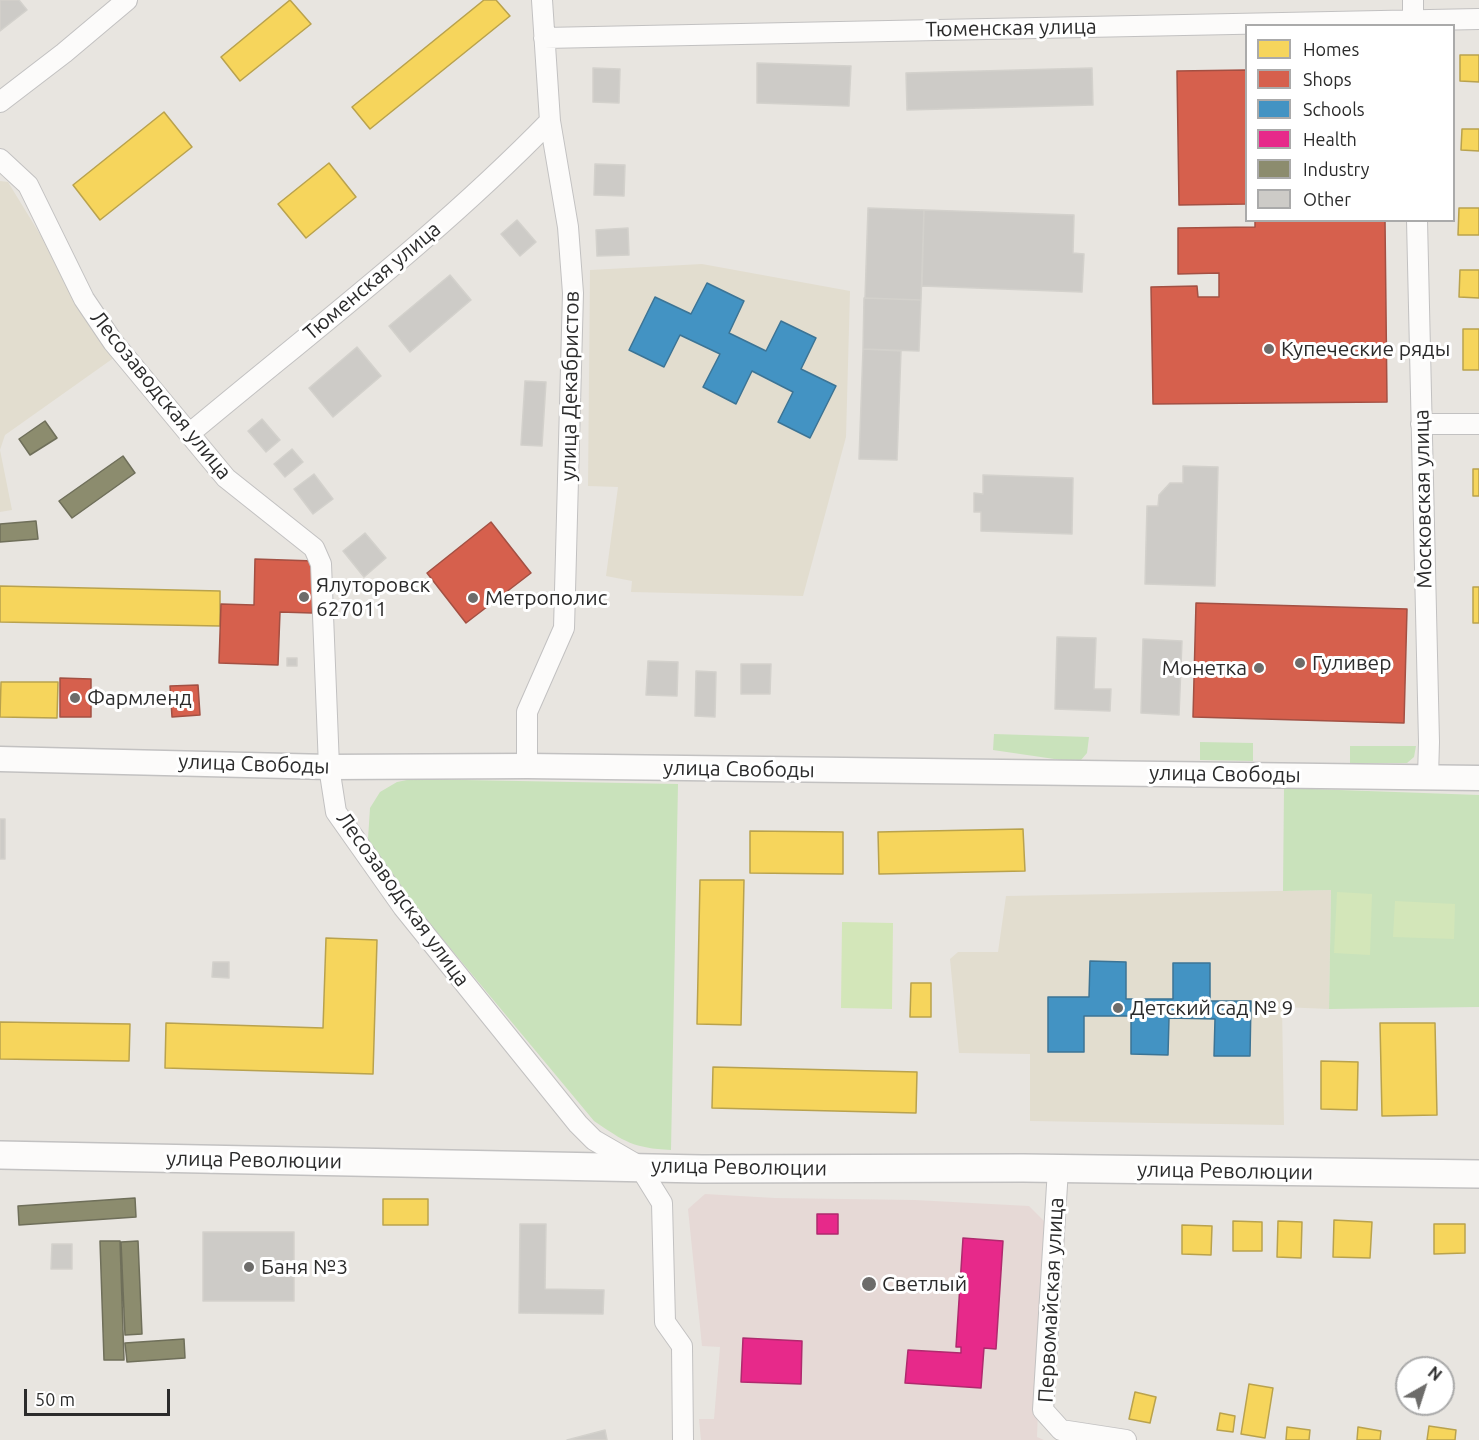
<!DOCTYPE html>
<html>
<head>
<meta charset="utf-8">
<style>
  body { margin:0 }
  #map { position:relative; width:1479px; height:1440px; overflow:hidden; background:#e8e5e0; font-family:Ubuntu,sans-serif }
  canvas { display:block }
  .legend { position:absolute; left:1245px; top:24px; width:210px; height:198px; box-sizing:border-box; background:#fff; border:2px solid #aaa; margin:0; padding:8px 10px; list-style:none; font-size:18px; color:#2b2b2b }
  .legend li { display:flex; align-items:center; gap:12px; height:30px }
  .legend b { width:30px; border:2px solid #aaa }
  .north { position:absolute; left:1395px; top:1356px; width:60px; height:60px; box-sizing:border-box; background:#fff; border:2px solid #aaa; border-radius:50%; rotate:39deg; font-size:16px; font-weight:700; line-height:24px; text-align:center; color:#2b2b2b }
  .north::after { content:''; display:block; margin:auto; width:21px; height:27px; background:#6d6c6a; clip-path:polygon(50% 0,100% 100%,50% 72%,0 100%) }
  .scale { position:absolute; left:24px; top:1389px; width:146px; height:27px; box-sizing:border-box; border:3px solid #2b2b2b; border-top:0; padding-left:8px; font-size:18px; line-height:21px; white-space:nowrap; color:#2b2b2b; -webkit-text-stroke:4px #fff; paint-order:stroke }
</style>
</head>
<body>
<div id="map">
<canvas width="1479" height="1440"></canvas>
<ul class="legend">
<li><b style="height:16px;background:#f6d55c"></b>Homes</li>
<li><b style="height:16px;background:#d6604d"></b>Shops</li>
<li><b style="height:16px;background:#4393c3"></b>Schools</li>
<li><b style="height:16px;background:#e7298a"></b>Health</li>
<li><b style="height:16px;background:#8c8c6e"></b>Industry</li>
<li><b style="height:16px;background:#cdcbc7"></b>Other</li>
</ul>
<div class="north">N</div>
<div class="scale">50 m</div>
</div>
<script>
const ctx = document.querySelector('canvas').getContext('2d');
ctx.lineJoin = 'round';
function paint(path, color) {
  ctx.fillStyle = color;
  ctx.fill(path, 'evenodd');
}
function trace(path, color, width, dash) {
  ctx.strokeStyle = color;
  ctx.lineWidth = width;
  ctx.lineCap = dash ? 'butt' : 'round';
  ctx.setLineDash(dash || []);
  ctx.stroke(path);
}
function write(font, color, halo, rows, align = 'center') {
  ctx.font = font + ' Ubuntu,sans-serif';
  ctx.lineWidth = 6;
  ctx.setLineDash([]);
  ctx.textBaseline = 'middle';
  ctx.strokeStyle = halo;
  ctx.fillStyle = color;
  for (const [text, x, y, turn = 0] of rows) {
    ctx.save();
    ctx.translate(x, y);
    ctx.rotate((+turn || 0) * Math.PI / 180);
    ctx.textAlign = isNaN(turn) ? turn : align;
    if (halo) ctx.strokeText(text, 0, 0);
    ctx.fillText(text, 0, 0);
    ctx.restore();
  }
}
paint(new Path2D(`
  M0 181 8 182 115 357 5 435 0 450 12 510 0 512Z
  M702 264 850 291 846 437 803 596 631 592 632 581 606 576 618 487 588 486 590 270Z
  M1331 890 1329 1009 1282 1007 1284 1125 1030 1121V1054L959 1053 950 959 958 952H998L1006 896Z`), '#e2ddcf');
paint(new Path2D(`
  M705 1194 775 1198 915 1200 1029 1206 1045 1222 1037 1437 1044 1440H701L699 1419H714L720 1347 702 1346 688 1209Z`), '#e6d9d6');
paint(new Path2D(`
  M994 734 1089 737 1087 753 1081 760 1068 761 993 750Z
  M1200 742 1253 743V761L1200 760Z
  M1350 746H1416L1414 757 1407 763H1350Z
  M412 779 678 784 671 1150C633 1148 625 1142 594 1121L401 889 368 839 370 808 380 792 397 782Z
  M1284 788 1479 795V1007L1329 1009 1331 890 1283 891Z`), '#c9e2bb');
paint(new Path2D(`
  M1337 892 1372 894 1370 955 1334 953Z
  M1395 901 1455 904 1454 939 1393 937Z
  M842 922 893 923 892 1009 841 1008Z`), '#d3e6b9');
const homes = new Path2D(`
  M290 0 311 24 240 81 221 57Z
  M484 0H496L510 16 370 129 352 107Z
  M1460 55H1479V82L1460 81Z
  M164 112 192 147 100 220 73 185Z
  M1462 129H1479V151L1461 150Z
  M329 163 356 197 306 238 278 204Z
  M1459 208H1479V235H1458Z
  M1460 270H1479V298L1459 297Z
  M1463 329H1479V370H1463Z
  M1473 469H1479V496H1473Z
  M0 586 220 591V626L0 622Z
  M1473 587H1479V623H1473Z
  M1 682H58L57 718 0 717Z
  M1023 829 1025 871 879 874 878 832Z
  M750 831 843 832V874L750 873Z
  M700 880H744L741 1025 697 1024Z
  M326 938 377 940 373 1074 165 1068 166 1023 323 1028Z
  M911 983H931V1017H910Z
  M0 1022 130 1024 129 1061 0 1059Z
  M1380 1023H1435L1437 1115 1382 1116Z
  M1321 1061 1358 1062 1357 1110 1321 1109Z
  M713 1067 917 1072 916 1113 712 1108Z
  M383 1199H428V1225H383Z
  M1334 1220 1372 1222 1370 1258 1333 1257Z
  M1233 1221 1262 1222V1251H1233Z
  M1278 1221 1302 1222 1301 1258 1277 1257Z
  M1434 1224H1465V1253L1434 1254Z
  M1182 1225 1212 1226 1211 1255 1182 1254Z
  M1249 1384 1273 1388 1265 1438 1241 1434Z
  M1135 1392 1156 1397 1150 1423 1129 1419Z
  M1220 1413 1235 1416 1233 1432 1217 1430Z
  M1429 1426 1456 1430 1455 1440H1427Z
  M1287 1427 1310 1430 1309 1440H1286Z
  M1358 1427 1381 1431 1380 1440H1357Z`);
paint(homes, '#f6d55c');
trace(homes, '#b9a24d', 1.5);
const shops = new Path2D(`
  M1246 70V204L1179 205 1177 71Z
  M1255 220H1385L1387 402 1153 404 1151 287 1197 286 1198 297H1219V273L1178 274V228L1255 227Z
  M491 522 531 573 466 623 427 573Z
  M255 559 314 561 312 613 280 612 278 665 219 663 221 604 254 605Z
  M1196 603 1407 609 1404 723 1193 717Z
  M60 678 91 679V717H60Z
  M198 685 200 715 172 717 170 686Z`);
paint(shops, '#d6604d');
trace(shops, '#a35043', 1.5);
const schools = new Path2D(`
  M707 283 744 301 729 333 766 351 781 321 816 338 801 369 836 386 810 438 778 422 793 392 752 371 736 404 703 387 720 354 680 335 664 367 629 350 655 297 691 314Z
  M1090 961 1126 962V999H1173V963H1210V1001H1251L1250 1056H1214L1215 1019 1169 1018 1168 1055 1131 1054V1016H1084V1052H1048V997H1089Z`);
paint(schools, '#4393c3');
trace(schools, '#3c7495', 1.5);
const health = new Path2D(`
  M817 1214H838V1234H817Z
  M963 1238 1003 1241 996 1349 984 1348 981 1388 905 1383 908 1350 961 1353V1347H956Z
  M743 1338 802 1341 801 1384 741 1382Z`);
paint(health, '#e7298a');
trace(health, '#af2a6e', 1.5);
const industry = new Path2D(`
  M45 421 57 438 30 455 19 439Z
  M123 456 135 473 72 518 59 501Z
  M36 521 38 539 0 542V524Z
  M135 1198 136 1217 19 1225 18 1206Z
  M100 1241H120L124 1360H104Z
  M138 1241 142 1334 125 1335 121 1242Z
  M184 1339 185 1358 127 1362 125 1343Z`);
paint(industry, '#8c8c6e');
trace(industry, '#6f6f5a', 1.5);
const building = new Path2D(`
  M0 0H19L27 10 0 31Z
  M757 63 851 66 849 106 757 103Z
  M593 68 620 69 619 103 593 102Z
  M1092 68 1093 105 907 110 906 73Z
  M595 164 625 165 624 196 594 195Z
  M868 208 924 210 921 300 865 298Z
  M924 210 1074 215 1073 253 1084 254 1082 292 922 286Z
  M517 220 536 242 520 256 501 234Z
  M628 228 629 255 597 256 596 230Z
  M450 275 471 300 410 352 389 326Z
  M864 298 921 300 919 351 863 349Z
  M357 347 381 376 333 417 309 388Z
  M863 349 901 351 897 460 859 459Z
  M525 381 546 382 542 446 521 445Z
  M262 419 280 440 266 452 248 431Z
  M292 449 303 462 285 477 274 464Z
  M1183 466 1218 467 1215 586 1145 584 1147 506H1158L1159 495 1170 483H1183Z
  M314 474 333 499 313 514 294 489Z
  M983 475 1073 478 1072 534 981 531V512H974V493L983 494Z
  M365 533 386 558 364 577 343 551Z
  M1057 637 1096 638 1094 689H1111L1110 711 1055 709Z
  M1143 639 1182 641 1179 715 1141 713Z
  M287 658H297V666H287Z
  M648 661 678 662 677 696 646 695Z
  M741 664H771L770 694H741Z
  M696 671 716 672 715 717 695 716Z
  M0 819H5V859H0Z
  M213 962H229V978L212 977Z
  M520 1224H546L545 1289 604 1290 603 1314 519 1313Z
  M203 1232H294V1301H203Z
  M52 1244H72V1269H51Z
  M605 1430 607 1440H567Z`);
paint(building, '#cdcbc7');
trace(building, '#d3d1cc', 1.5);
const minor = new Path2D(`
  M1413 26V0
  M544 38 1479 19
  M0 102 64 53 127 0
  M0 159 28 185 84 299 113 342 226 478 314 548 321 564 329 767 336 812 403 907 578 1124 594 1140 639 1166 662 1203 665 1322 682 1346 683 1440
  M1417 220 1429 742 1428 777
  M1421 424H1479
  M189 434C311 332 439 235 550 121
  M527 766V712L564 628 573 293 568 227 550 121 542 0
  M1058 1169 1043 1410 1061 1430 1126 1440`);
const tertiary = new Path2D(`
  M0 759 329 767 527 766 1479 778`);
const secondary = new Path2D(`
  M0 1155 702 1169 1023 1168 1479 1174`);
trace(minor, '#c2c1c1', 22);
trace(tertiary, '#c2c1c1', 27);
trace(secondary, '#c2c1c1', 30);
trace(minor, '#fcfbfa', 20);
trace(tertiary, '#fcfbfa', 24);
trace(secondary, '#fcfbfa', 27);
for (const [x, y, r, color] of [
  [1269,349,6,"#6d6c6a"],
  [304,597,6,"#6d6c6a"],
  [473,598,6,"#6d6c6a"],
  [1300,663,6,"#6d6c6a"],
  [1259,668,6,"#6d6c6a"],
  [75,698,6,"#6d6c6a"],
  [1118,1008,6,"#6d6c6a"],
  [249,1267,6,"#6d6c6a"],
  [869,1284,8,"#6d6c6a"]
]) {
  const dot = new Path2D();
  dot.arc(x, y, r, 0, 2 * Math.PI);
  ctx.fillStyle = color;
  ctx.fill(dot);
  trace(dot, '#fff', 2);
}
write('21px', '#2b2b2b', '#fff', [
  ["Тюменская улица",1011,28,-1],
  ["Тюменская улица",372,281,-40],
  ["улица Декабристов",570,386,-89],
  ["Лесозаводская улица",161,395,51],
  ["Московская улица",1423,499,-91],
  ["улица Свободы",254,764,2],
  ["улица Свободы",739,769,1],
  ["улица Свободы",1225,774,1],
  ["Лесозаводская улица",403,899,54],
  ["улица Революции",254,1160,1],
  ["улица Революции",739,1167,1],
  ["улица Революции",1225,1171,1],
  ["Первомайская улица",1051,1300,-87]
]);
write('21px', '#2b2b2b', '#fff', [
  ["Купеческие ряды",1281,349],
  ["Ялуторовск",316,585],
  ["627011",316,609],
  ["Метрополис",485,598],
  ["Гуливер",1312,663],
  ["Монетка",1247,668,"right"],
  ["Фармленд",87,698],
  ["Детский сад № 9",1130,1008],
  ["Баня №3",261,1267],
  ["Светлый",882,1284]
], 'left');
</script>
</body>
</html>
